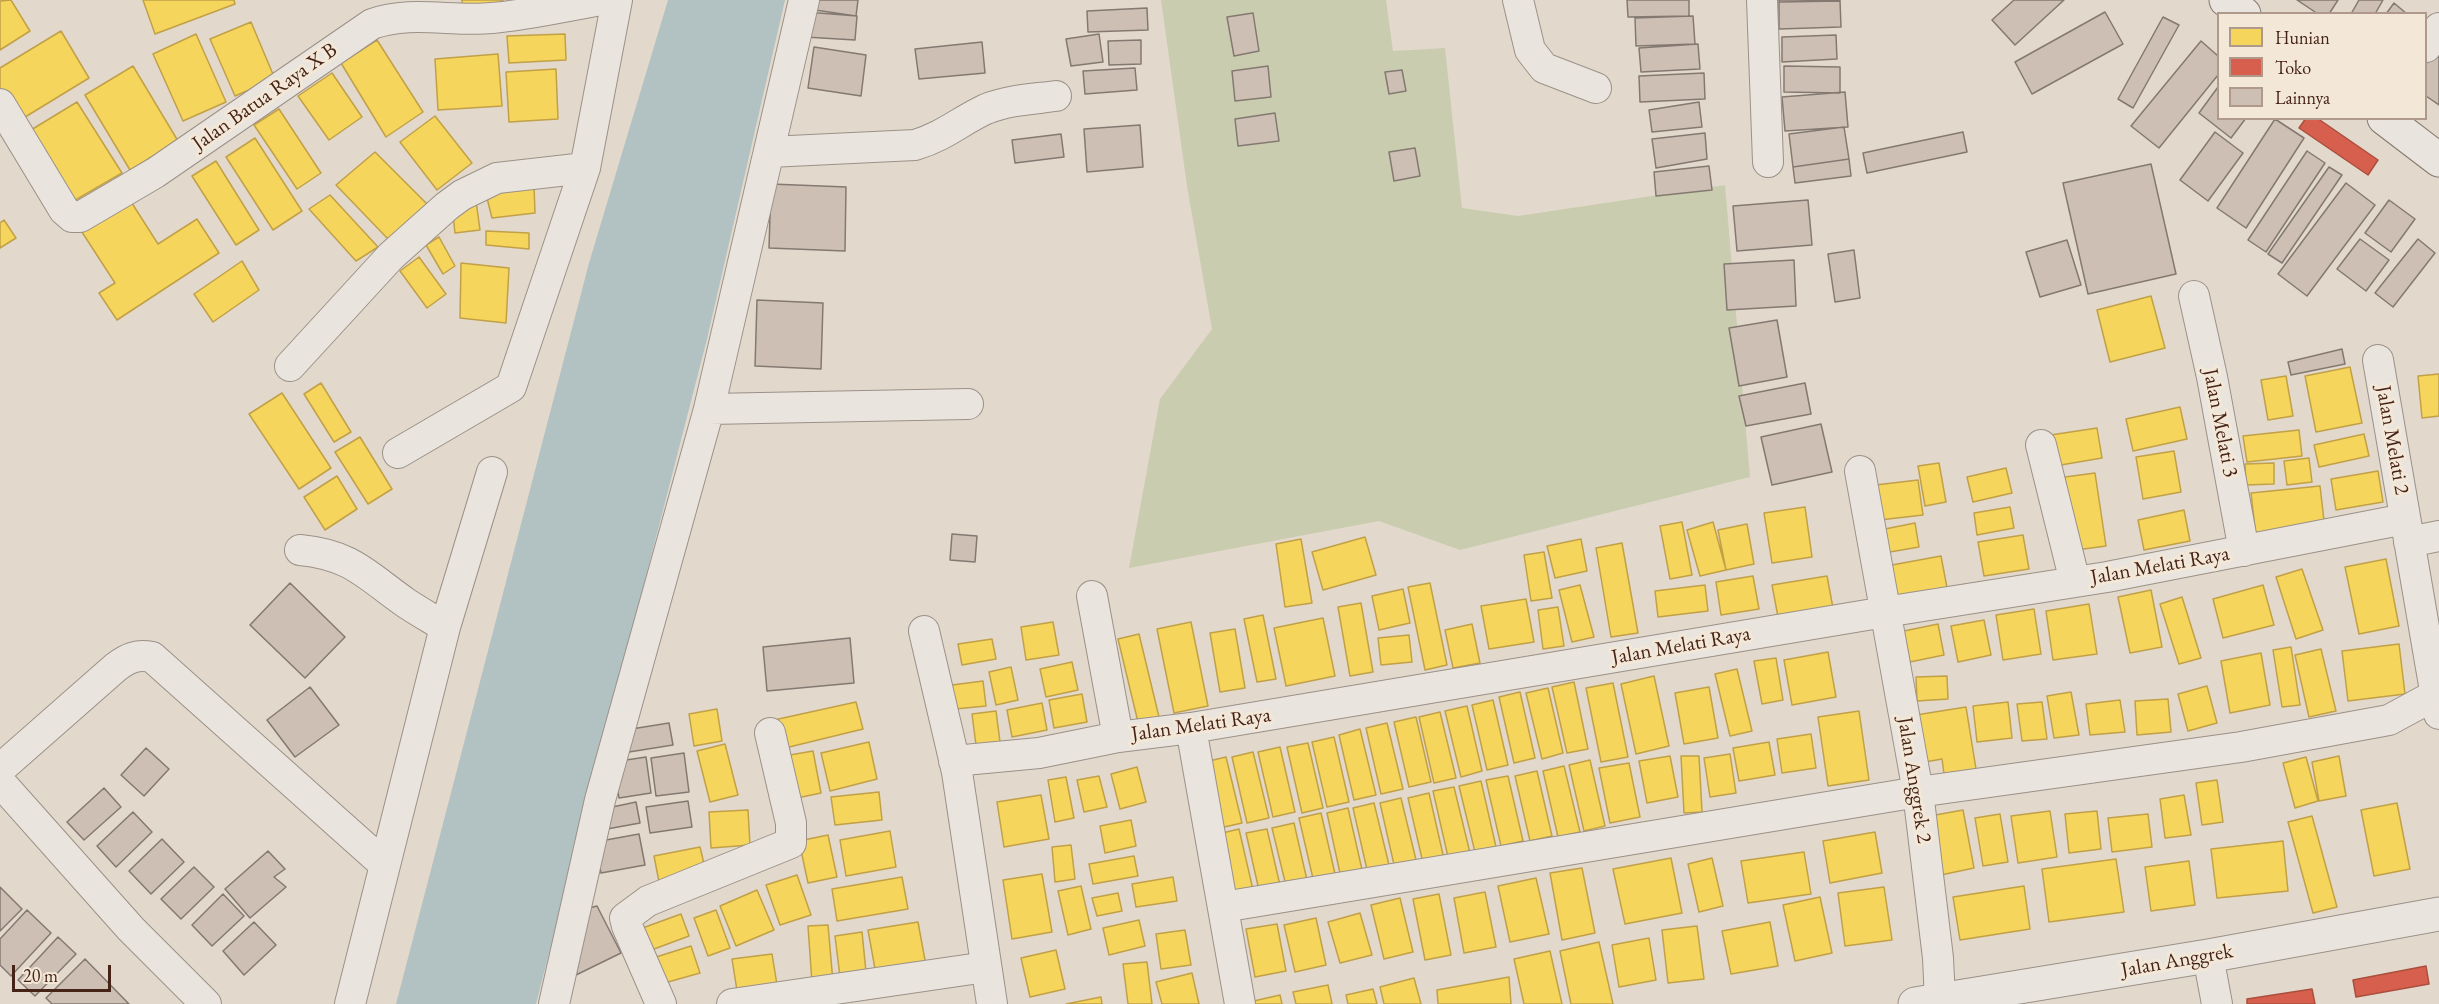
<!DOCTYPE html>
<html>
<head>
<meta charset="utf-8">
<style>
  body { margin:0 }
  #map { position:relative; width:2439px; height:1004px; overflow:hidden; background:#e2d9cc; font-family:"EB Garamond",serif }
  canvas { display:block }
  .legend { position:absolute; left:2217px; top:12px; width:210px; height:108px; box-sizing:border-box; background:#f3e8d7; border:2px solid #ae998a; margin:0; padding:8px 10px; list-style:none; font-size:18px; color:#462317 }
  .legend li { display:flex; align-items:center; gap:12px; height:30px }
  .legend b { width:30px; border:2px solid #ae998a }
  .scale { position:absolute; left:12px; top:965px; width:99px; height:27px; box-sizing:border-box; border:3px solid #462317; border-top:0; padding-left:8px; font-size:18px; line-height:21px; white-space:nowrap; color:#462317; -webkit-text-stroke:4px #f3e8d7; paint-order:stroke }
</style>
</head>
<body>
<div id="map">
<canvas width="2439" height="1004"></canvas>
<ul class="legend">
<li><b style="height:16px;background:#f6d55c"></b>Hunian</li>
<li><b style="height:16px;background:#d6604d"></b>Toko</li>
<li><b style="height:16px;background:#cebfb5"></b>Lainnya</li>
</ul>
<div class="scale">20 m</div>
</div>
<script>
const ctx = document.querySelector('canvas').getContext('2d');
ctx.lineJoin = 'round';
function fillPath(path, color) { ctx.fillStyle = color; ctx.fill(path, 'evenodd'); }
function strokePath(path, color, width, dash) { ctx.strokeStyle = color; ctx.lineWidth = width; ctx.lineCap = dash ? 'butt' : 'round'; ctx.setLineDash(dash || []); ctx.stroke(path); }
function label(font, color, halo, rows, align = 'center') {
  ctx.font = font + ' "EB Garamond",serif'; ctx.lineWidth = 6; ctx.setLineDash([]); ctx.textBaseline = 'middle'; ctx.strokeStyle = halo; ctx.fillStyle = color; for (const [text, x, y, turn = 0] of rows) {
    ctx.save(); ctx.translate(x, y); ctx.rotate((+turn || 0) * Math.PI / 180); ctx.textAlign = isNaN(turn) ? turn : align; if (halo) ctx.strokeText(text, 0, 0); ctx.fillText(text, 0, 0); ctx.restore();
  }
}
const green = new Path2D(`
  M1161,0H1386L1393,51L1445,48L1462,208L1518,216L1725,185L1750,477L1460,550L1379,521L1129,568L1160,399L1212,329L1187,186Z`);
const water = new Path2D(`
  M668,0H785L707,339L536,1004H396L589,263Z`);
const homes = new Path2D(`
  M11,0L30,31L0,50V1Z
  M143,0H234L235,4L155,34Z
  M462,0H503L502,8L462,5Z
  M251,22L275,79L235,96L210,39Z
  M61,31L89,78L17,122L0,95V68Z
  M196,34L226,102L183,121L153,54Z
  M565,34L566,60L509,63L507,36Z
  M377,40L423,112L386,137L341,63Z
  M498,54L502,106L438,110L435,59Z
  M133,66L178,141L130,170L85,95Z
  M556,69L558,119L509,122L506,72Z
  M332,73L362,117L329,140L298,96Z
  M77,102L122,173L72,202L26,133Z
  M279,109L321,173L297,189L254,125Z
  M435,116L472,163L437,190L400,142Z
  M255,138L302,211L273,230L226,157Z
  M375,152L431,208L388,239L336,185Z
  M216,161L259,230L236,245L192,176Z
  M534,186L535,213L492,218L485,190Z
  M330,195L378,247L356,261L309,209Z
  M128,197L158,244L197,219L219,253L117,320L99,293L115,283L80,229Z
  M476,201L480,230L455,233L452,206Z
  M4,220L16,238L0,248V223Z
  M486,231L529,233V249L486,245Z
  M439,237L455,266L443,274L426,245Z
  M419,257L446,294L427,308L400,271Z
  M242,261L259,290L213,322L194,294Z
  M461,263L509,268L506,323L460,318Z
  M2151,296L2165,348L2110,362L2097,310Z
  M2350,367L2362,423L2316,432L2305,376Z
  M2439,374V416L2422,418L2418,376Z
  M2286,376L2293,416L2268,420L2261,380Z
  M321,383L351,432L334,442L304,394Z
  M282,393L331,468L299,489L249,414Z
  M2180,407L2187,439L2133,451L2126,419Z
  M2097,428L2102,458L2049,467L2044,436Z
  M2299,430L2302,456L2247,462L2243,436Z
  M2364,434L2369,456L2319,467L2314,445Z
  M360,437L392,489L368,504L335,452Z
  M2174,451L2181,492L2143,499L2136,457Z
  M2309,458L2312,482L2287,485L2284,461Z
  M1939,463L1946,502L1925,506L1918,466Z
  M2274,463V484L2246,485L2245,464Z
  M2006,468L2012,493L1973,502L1967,477Z
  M2378,471L2383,502L2336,510L2331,479Z
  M2095,473L2106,546L2076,550L2065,477Z
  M337,476L357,509L325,530L304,497Z
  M1918,480L1923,515L1871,521L1867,486Z
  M2320,486L2325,529L2256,537L2251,493Z
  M1805,507L1812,557L1772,563L1764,513Z
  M2010,507L2014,528L1977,535L1974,513Z
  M2184,510L2190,541L2144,550L2138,520Z
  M1682,522L1692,575L1670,579L1660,526Z
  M1713,522L1726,570L1700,576L1687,530Z
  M1915,523L1919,547L1884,553L1880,530Z
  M1747,524L1754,564L1726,570L1718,530Z
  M2023,535L2029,569L1984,576L1978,542Z
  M1365,537L1376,575L1323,590L1312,552Z
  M1301,539L1312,603L1285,607L1276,544Z
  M1581,539L1587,571L1555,578L1547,546Z
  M1622,543L1638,633L1611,637L1596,548Z
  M1544,552L1552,598L1531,601L1524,555Z
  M1941,556L1948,593L1888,604L1881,567Z
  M2386,559L2399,626L2359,634L2345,567Z
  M2302,569L2323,630L2296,639L2276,577Z
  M1753,576L1759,609L1721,615L1716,582Z
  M1827,576L1833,608L1778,617L1772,585Z
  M1430,583L1447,665L1425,670L1408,587Z
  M1580,585L1594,637L1572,642L1559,590Z
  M1705,585L1708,611L1658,617L1655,591Z
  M2263,585L2274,625L2223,638L2213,599Z
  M1403,589L1410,623L1379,630L1372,596Z
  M2151,590L2162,647L2130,653L2118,597Z
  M2182,597L2201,658L2179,664L2160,604Z
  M1526,599L1534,642L1489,649L1481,606Z
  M1361,603L1373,672L1350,676L1338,607Z
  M2089,604L2097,654L2053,660L2046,611Z
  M1558,607L1564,646L1543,649L1538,610Z
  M2034,609L2041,654L2003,660L1996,615Z
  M1263,615L1276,679L1257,682L1244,619Z
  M1323,618L1335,676L1286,686L1274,628Z
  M1984,620L1991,655L1958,662L1951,626Z
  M1053,622L1059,655L1026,660L1021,627Z
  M1191,622L1208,706L1174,713L1157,629Z
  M1472,624L1480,663L1453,668L1445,630Z
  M1938,624L1944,655L1910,662L1904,631Z
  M1235,629L1245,688L1220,692L1210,633Z
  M1139,634L1159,717L1138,722L1118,639Z
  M1409,635L1412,662L1381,665L1378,638Z
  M992,639L996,659L962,665L958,644Z
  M2399,644L2405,694L2348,701L2342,651Z
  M2291,647L2300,705L2282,707L2273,650Z
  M2321,649L2336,711L2309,717L2295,655Z
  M1828,652L1836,697L1792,705L1784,660Z
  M2261,653L2270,705L2230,713L2221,661Z
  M1776,658L1783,700L1762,704L1754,661Z
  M1072,662L1078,690L1046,697L1040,669Z
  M1011,667L1018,700L996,705L989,672Z
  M1737,669L1752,731L1730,736L1715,674Z
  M1654,676L1669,746L1636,754L1621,684Z
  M1947,676L1948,699L1917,701L1916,677Z
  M983,681L986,706L955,709L952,685Z
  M1574,682L1588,749L1567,753L1552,687Z
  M1613,683L1628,757L1601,762L1586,688Z
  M2207,686L2217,723L2188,731L2178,694Z
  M1709,687L1718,738L1684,744L1675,693Z
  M1548,688L1563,753L1542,759L1526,693Z
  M1520,692L1535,758L1514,763L1499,697Z
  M2071,692L2079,735L2054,738L2047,696Z
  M1082,694L1087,722L1054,728L1049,700Z
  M2168,699L2171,732L2137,735L2135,701Z
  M1493,700L1508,765L1487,770L1472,705Z
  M2120,700L2125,732L2090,735L2086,704Z
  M856,702L863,729L781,749L774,720Z
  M2008,702L2012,738L1977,742L1973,706Z
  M2042,702L2047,739L2022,741L2017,704Z
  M1042,703L1047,730L1012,737L1007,710Z
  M1467,706L1482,771L1461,777L1445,711Z
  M1966,707L1976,769L1944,774L1942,759L1925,762L1916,715Z
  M717,709L722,741L694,746L689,714Z
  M996,711L1000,742L976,745L972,714Z
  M1859,711L1869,780L1828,786L1818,717Z
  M1440,712L1456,778L1434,783L1419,717Z
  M1416,717L1431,782L1409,787L1394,722Z
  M1387,723L1403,789L1381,794L1366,728Z
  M1360,729L1376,795L1354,800L1339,735Z
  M1811,734L1816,768L1782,773L1777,739Z
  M1334,737L1349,802L1327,807L1312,742Z
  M869,742L877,779L830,791L821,753Z
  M1769,742L1775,775L1739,781L1733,748Z
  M1308,743L1323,808L1302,813L1287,747Z
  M725,744L738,795L710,802L697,751Z
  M1280,747L1295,812L1273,817L1258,752Z
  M813,751L821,793L792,799L784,756Z
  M1253,752L1269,818L1247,823L1232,757Z
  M1730,754L1736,793L1710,797L1704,758Z
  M1670,756L1678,797L1647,803L1639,761Z
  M1681,756H1699L1702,812L1684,813Z
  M2339,756L2346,796L2319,801L2312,762Z
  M1226,757L1242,823L1220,828L1205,762Z
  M2306,757L2318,801L2295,808L2283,763Z
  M1590,760L1605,826L1584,831L1569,765Z
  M1629,763L1640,817L1610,823L1599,768Z
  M1564,766L1580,832L1558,837L1543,771Z
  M1137,767L1146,802L1120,809L1111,774Z
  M1537,771L1552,836L1530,841L1515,776Z
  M1099,776L1107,807L1084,812L1077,780Z
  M1508,776L1523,841L1501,846L1486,780Z
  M1066,777L1074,818L1055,822L1048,780Z
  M2217,780L2223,822L2202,825L2196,783Z
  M1481,781L1496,847L1475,852L1459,786Z
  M1454,787L1470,853L1448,857L1433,791Z
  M879,792L882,820L835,825L831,797Z
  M1429,793L1444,859L1423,863L1408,798Z
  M1041,795L1049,839L1004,847L997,802Z
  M2184,795L2191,835L2165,838L2160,799Z
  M1401,798L1417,864L1395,869L1380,803Z
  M1374,803L1390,869L1368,874L1353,808Z
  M2397,803L2410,869L2374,876L2361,810Z
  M1348,808L1363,874L1341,878L1327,813Z
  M748,810L750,845L711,848L709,812Z
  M1963,810L1974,868L1941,875L1930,816Z
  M2050,811L2057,857L2018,863L2011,816Z
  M2097,811L2101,849L2069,853L2065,814Z
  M1321,813L1336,878L1314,883L1299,818Z
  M2000,814L2008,862L1983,866L1975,818Z
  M2148,814L2152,847L2112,852L2108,818Z
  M2312,816L2337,907L2313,913L2288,822Z
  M1131,820L1136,846L1105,853L1100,826Z
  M1294,823L1309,889L1288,894L1272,828Z
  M1239,829L1254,894L1233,900L1218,834Z
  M1267,829L1282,894L1261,899L1246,833Z
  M890,831L896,867L846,876L840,840Z
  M1875,832L1882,873L1830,883L1823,841Z
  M828,835L837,877L808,883L799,841Z
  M2283,841L2288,891L2217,898L2211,849Z
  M1071,845L1075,879L1055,882L1052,847Z
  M700,847L706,872L659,882L654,856Z
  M1804,852L1811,894L1748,903L1741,861Z
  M1134,856L1138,876L1093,884L1089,864Z
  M1671,858L1682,913L1625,924L1613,869Z
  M1712,858L1723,906L1699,912L1688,864Z
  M2116,859L2124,912L2049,922L2042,869Z
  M2189,861L2195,905L2151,911L2145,867Z
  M1582,868L1595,933L1562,940L1550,873Z
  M1042,874L1052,932L1012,939L1003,880Z
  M797,875L811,915L780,925L766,885Z
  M902,877L908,909L837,921L832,889Z
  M1173,877L1177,901L1136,907L1132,884Z
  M1536,878L1549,934L1510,942L1498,886Z
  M1081,886L1091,929L1068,935L1058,891Z
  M2024,886L2030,929L1960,940L1953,897Z
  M1884,887L1892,940L1845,946L1838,893Z
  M757,890L774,930L736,946L720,906Z
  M1485,892L1496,947L1464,953L1454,898Z
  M1118,893L1122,911L1097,916L1092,898Z
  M1439,894L1451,955L1425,960L1413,899Z
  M1820,897L1832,953L1795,961L1783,905Z
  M1400,898L1413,952L1384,959L1371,905Z
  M716,910L730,948L708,956L694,918Z
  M1360,913L1372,955L1340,963L1328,922Z
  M681,914L689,936L646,952L637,930Z
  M1316,918L1326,965L1295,972L1284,925Z
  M1139,920L1145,946L1109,955L1103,928Z
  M918,922L927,971L877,980L868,930Z
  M1770,922L1778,966L1731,974L1722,931Z
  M1277,924L1286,971L1255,977L1246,929Z
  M828,925L833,982L812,983L808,926Z
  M1697,926L1704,979L1668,983L1662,930Z
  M1185,930L1191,965L1161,969L1156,934Z
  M862,932L867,982L841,985L835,936Z
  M1649,938L1656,980L1619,987L1612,945Z
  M1599,942L1613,1004H1571L1560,951Z
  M691,946L700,973L661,984L653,958Z
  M1056,950L1065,989L1030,997L1021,958Z
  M1550,951L1562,1004H1524L1514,959Z
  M772,954L778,991L738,997L732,959Z
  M1147,962L1152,1004H1128L1123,964Z
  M1192,973L1199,1004H1162L1156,982Z
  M1509,977L1511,1004H1438L1437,990Z
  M1414,978L1421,1004H1384L1380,987Z
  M1328,985L1332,1004H1296L1293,992Z
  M1373,989L1377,1004H1348L1346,995Z
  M1280,995L1282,1004H1245V1003Z
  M1101,997L1102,1004H1066Z`);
const shops = new Path2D(`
  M2306,118H2317L2378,160L2368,175L2299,128Z
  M2426,966L2429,984L2356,997L2353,980Z
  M2312,989L2315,1004H2247V999Z`);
const building = new Path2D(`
  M816,0H858L856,16L815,10Z
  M1627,0H1689V16L1628,17Z
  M1779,0H1840V1L1779,2Z
  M2014,0H2064L2015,45L1992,20Z
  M2297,0H2338L2329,14H2318Z
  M2359,0H2383L2375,14H2351Z
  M1840,1L1841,27L1779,29V2Z
  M2394,3L2407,14H2386Z
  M1147,8L1148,30L1088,32L1087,11Z
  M806,12L857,16L855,40L805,37Z
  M2105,12L2123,44L2032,94L2015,62Z
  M1253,13L1259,51L1234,56L1227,17Z
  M1693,16L1695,44L1636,46L1635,18Z
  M2163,17L2179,25L2133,108L2118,99Z
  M1099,34L1103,62L1071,66L1066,39Z
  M1836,35L1837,59L1782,62V37Z
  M1141,40V64L1109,65L1108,41Z
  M2201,41L2218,56V75L2159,148L2131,126Z
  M982,42L985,73L919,79L915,49Z
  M1698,44L1700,69L1641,72L1639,48Z
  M2439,45V105L2426,96V64Z
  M814,47L866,55L861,96L808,88Z
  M1268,66L1271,97L1235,101L1232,71Z
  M1784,66L1840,67V93L1784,92Z
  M1135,68L1137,90L1085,94L1083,71Z
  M1402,70L1406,91L1389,94L1385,72Z
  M1704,73L1705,99L1640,102L1639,76Z
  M2218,87V118H2246L2231,138L2199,113Z
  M1845,92L1848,127L1785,131L1782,97Z
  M1699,102L1702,127L1652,132L1649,110Z
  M1275,113L1279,141L1238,146L1235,119Z
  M2275,119L2304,138L2246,228L2217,208Z
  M1140,125L1143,167L1087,172L1084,129Z
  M1844,127L1849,159L1793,167L1789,134Z
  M1963,132L1967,152L1867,173L1863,153Z
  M2215,132L2243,153L2208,201L2180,180Z
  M1705,133L1707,159L1656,168L1652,139Z
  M1061,134L1064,157L1015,163L1012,140Z
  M1415,148L1420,176L1394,181L1389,152Z
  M2307,151L2325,163L2266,252L2248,240Z
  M1849,159L1851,176L1795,183L1793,167Z
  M2151,164L2176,274L2088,294L2063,183Z
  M1709,166L1712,190L1656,196L1654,172Z
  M2329,167L2342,175L2282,263L2268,254Z
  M2346,183L2375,205L2307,296L2278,274Z
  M771,184L846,187L845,251L769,248Z
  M1808,200L1812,245L1737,251L1733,206Z
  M2389,200L2415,219L2391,252L2365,233Z
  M2360,239L2389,260L2366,291L2337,269Z
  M2418,239L2435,253L2393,307L2375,293Z
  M2067,240L2081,285L2040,297L2026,252Z
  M1854,250L1860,298L1835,302L1828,254Z
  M1794,260L1796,306L1727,310L1724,264Z
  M757,300L823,303L821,369L755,366Z
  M1777,320L1787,377L1739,386L1729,328Z
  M2342,349L2345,364L2291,375L2288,362Z
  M1805,383L1811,414L1746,426L1739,396Z
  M1821,424L1832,472L1772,485L1761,437Z
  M952,534L977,536L975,562L950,560Z
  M290,583L345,637L305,678L250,625Z
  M850,638L854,683L767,691L763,647Z
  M310,687L339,725L295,757L267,720Z
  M669,723L673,745L629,752L625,730Z
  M146,748L169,769L144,796L121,775Z
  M684,753L689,792L656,796L651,758Z
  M646,757L651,793L619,798L613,762Z
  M104,788L121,807L84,840L67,822Z
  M688,801L692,827L650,833L646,807Z
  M636,802L640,823L607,829L603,809Z
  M133,812L152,832L116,867L97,846Z
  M639,834L645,865L601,873L595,842Z
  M162,839L184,862L151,894L129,871Z
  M268,851L285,869L274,877L286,887L250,918L225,889Z
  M194,867L214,887L181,919L161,899Z
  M0,887L22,909L0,931Z
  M223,894L244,916L212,946L192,925Z
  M597,906L621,953L576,975L589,908Z
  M27,910L51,933L11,976L0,965V939Z
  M254,922L276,945L244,975L223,951Z
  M58,937L76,954L35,996L18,980Z
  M85,959L129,1004H52L46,998Z`);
const minor = new Path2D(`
  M1518,0L1530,50L1544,68L1596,88
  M1762,0L1768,162
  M2426,47L2439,28
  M0,104L64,210L72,217H80L155,173L372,24C411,10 451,22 492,18C529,15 566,6 602,0
  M769,152L915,145C945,136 960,121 986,109C1008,100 1033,99 1056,96
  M2194,296L2212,377L2244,551
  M2378,360L2439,714
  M290,366L391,256L447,206L462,195L497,178L585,168
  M709,409L968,404
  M2041,445L2075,582
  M398,453L511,387L585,168L617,0
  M1860,471L1918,792L1938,958L1940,1000
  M2409,542L2439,536
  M300,550C352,555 366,575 406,603C418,611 432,619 445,627
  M1092,596L1118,737
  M924,631L957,772L992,1004
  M1191,728L1240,1004
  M954,761L1039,753L1118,737L1191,728L1885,612L2107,577L2405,519
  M0,769L116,667C128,658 137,654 152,657L385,865
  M0,782L131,929L206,1004
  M1223,907L1918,792L2241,747L2389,720L2435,695
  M2208,956L2217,1004
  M350,1004L445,627L492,472
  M554,1004L600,800L709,409L804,0
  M661,1004L627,926L625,918L648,901L791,843V823L770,733
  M732,1004L986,967`);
const tertiary = new Path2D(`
  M1915,1004L2208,956L2439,914`);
const secondary = new Path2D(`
  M2226,0L2244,14
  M2384,118L2439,160`);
const streetNames = [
  ["Jalan Batua Raya X B",265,97,-35],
  ["Jalan Melati 3",2220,423,79],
  ["Jalan Melati 2",2392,440,80],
  ["Jalan Melati Raya",2160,566,-10],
  ["Jalan Melati Raya",1681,646,-10],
  ["Jalan Melati Raya",1201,725,-8],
  ["Jalan Anggrek 2",1914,780,81],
  ["Jalan Anggrek",2177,961,-10]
];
fillPath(green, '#c9ccae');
fillPath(water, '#b2c2c2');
fillPath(homes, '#f6d55c');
strokePath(homes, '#c1a047', 1.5);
fillPath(shops, '#d6604d');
strokePath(shops, '#ab4e3d', 1.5);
fillPath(building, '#cebfb5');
strokePath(building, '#847971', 1.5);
strokePath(minor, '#9b9188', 32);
strokePath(tertiary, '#9b9188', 35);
strokePath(secondary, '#847971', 35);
strokePath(minor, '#e9e4dd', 30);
strokePath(tertiary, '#e9e4dd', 33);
strokePath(secondary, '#e9e4dd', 33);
label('21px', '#462317', '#f3e8d7', streetNames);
</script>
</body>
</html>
